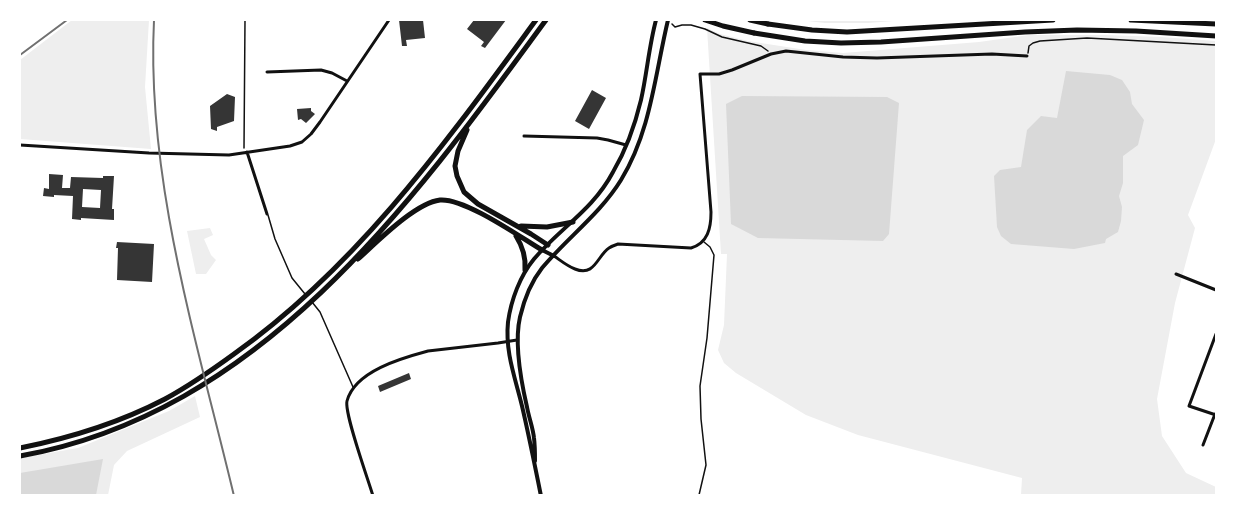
<!DOCTYPE html>
<html>
<head>
<meta charset="utf-8">
<style>
  body { margin:0 }
  #map { position:relative; width:1236px; height:515px; overflow:hidden; background:#fff; font-family:"Work Sans",sans-serif }
  canvas { display:block }
  .frame { position:absolute; inset:0; border:21px solid #fff; pointer-events:none }
</style>
</head>
<body>
<div id="map">
<canvas width="1236" height="515"></canvas>
<div class="frame"></div>
</div>
<script>
const ctx = document.querySelector('canvas').getContext('2d');
ctx.lineJoin = 'round';
function fillPath(path, color) { ctx.fillStyle = color; ctx.fill(path, 'evenodd'); }
function strokePath(path, color, width, dash) { ctx.strokeStyle = color; ctx.lineWidth = width; ctx.lineCap = dash ? 'butt' : 'round'; ctx.setLineDash(dash || []); ctx.stroke(path); }
const green = new Path2D(`
  M72,20H149L145,87L151,149L20,139V60Z
  M799,20H906L868,23H825Z
  M707,28L720,34L748,41L806,50L843,53L979,42L1029,35H1105L1161,37L1216,41V139L1188,215L1195,228L1175,303L1157,399L1162,436L1186,473L1216,487V495H1021L1022,478L858,435L806,415L736,373L724,363L718,350L724,325L727,254H721Z
  M210,228L213,235L204,239L211,255L216,260L206,274H196L187,231Z
  M195,396L200,417L127,451L114,465L108,495L20,496V458L78,448L169,411Z`);
const water = new Path2D(`
  M1066,71L1110,75L1122,80L1130,92L1132,104L1144,120L1138,145L1123,156V183L1119,196L1122,207L1121,221L1118,232L1106,239L1105,243L1074,249L1011,244L1001,236L997,227L994,176L1000,170L1021,167L1027,130L1041,116L1057,118Z
  M742,96L887,97L899,103L889,234L883,241L758,238L731,224L726,104Z
  M103,459L96,495H20V473Z`);
const building = new Path2D(`
  M399,20H423L425,38L406,40L407,46H402Z
  M474,20H506L485,48L481,46L484,42L467,29Z
  M592,90L606,98L589,129L575,121Z
  M227,94L235,97L234,121L217,127V131L211,129L210,106Z
  M311,108V111L315,114L306,123L301,119L298,120L297,109Z
  M49,174L63,175L62,188H70L71,177L103,178V176H114L112,209H114V220L81,218V220L72,219L73,196L54,195V197L43,196L44,188L49,189ZM83,189L101,190L100,208L82,207Z
  M117,242L154,244L152,282L117,280L118,248H116Z
  M409,373L411,379L380,392L378,386Z`);
const path = new Path2D(`
  M672,24L675,27L682,25H691L705,29L722,37L761,46L768,51
  M1028,53L1029,46L1033,43L1040,41L1087,38L1216,45
  M244,148L245,20`);
const service = new Path2D(`
  M268,215L275,239L292,278L305,294
  M312,302L320,312L353,387
  M699,495L706,465L701,419L700,386L707,338L714,255L710,247L704,242`);
const minor = new Path2D(`
  M267,72L321,70L332,73L347,81
  M524,136L597,138L608,140L626,145
  M20,145L149,153L229,155L290,146L302,142L311,134L320,122L389,20
  M247,152L267,214
  M554,256C560,260 567,266 575,269C595,277 597,256 609,248C612,246 615,245 618,244L691,248C708,243 711,228 711,212L700,74H719L732,70L771,54L786,51L843,57L877,58L992,54L1027,56
  M1176,274L1216,290
  M1216,334L1189,406L1216,415
  M1203,445L1215,414
  M373,496C368,479 344,413 347,401C355,371 402,358 428,351L498,343L517,340`);
const tertiary = new Path2D(`
  M542,250L554,256
  M535,461C535,453 535,446 534,438C533,428 529,418 527,407C521,381 514,343 520,317C524,300 531,282 542,268C568,237 600,214 621,180C651,131 655,74 668,20
  M541,496C535,466 529,436 522,406C515,377 505,352 508,322C511,300 520,276 534,259C560,228 593,210 613,172C626,150 635,125 641,100C647,73 649,46 656,20`);
const primary = new Path2D(`
  M705,20L723,26L754,33
  M750,20L768,24`);
const trunk = new Path2D(`
  M1131,20L1216,24
  M768,24L812,30L847,32L1053,20
  M754,33L805,41L841,43L881,42L1025,32L1077,30L1136,31L1216,36
  M467,130L458,151L455,166L457,176L464,192L478,204L531,234L548,245
  M521,226L547,227L573,222
  M516,236C523,247 526,258 525,270
  M358,259C377,242 415,203 440,200C465,198 520,237 542,250
  M20,448C70,438 119,423 165,399C189,386 212,370 234,354C358,266 447,141 536,20
  M20,456C260,413 411,205 546,20`);
const rail = new Path2D(`
  M154,20C146,180 197,341 234,496
  M20,55L67,20`);
fillPath(green, '#eee');
fillPath(water, '#d9d9d9');
fillPath(building, '#353535');
strokePath(path, '#111', 1.5);
strokePath(service, '#111', 1.5);
strokePath(minor, '#111', 3);
strokePath(tertiary, '#111', 4);
strokePath(primary, '#111', 5);
strokePath(trunk, '#111', 5);
strokePath(rail, '#707070', 2);
</script>
</body>
</html>
